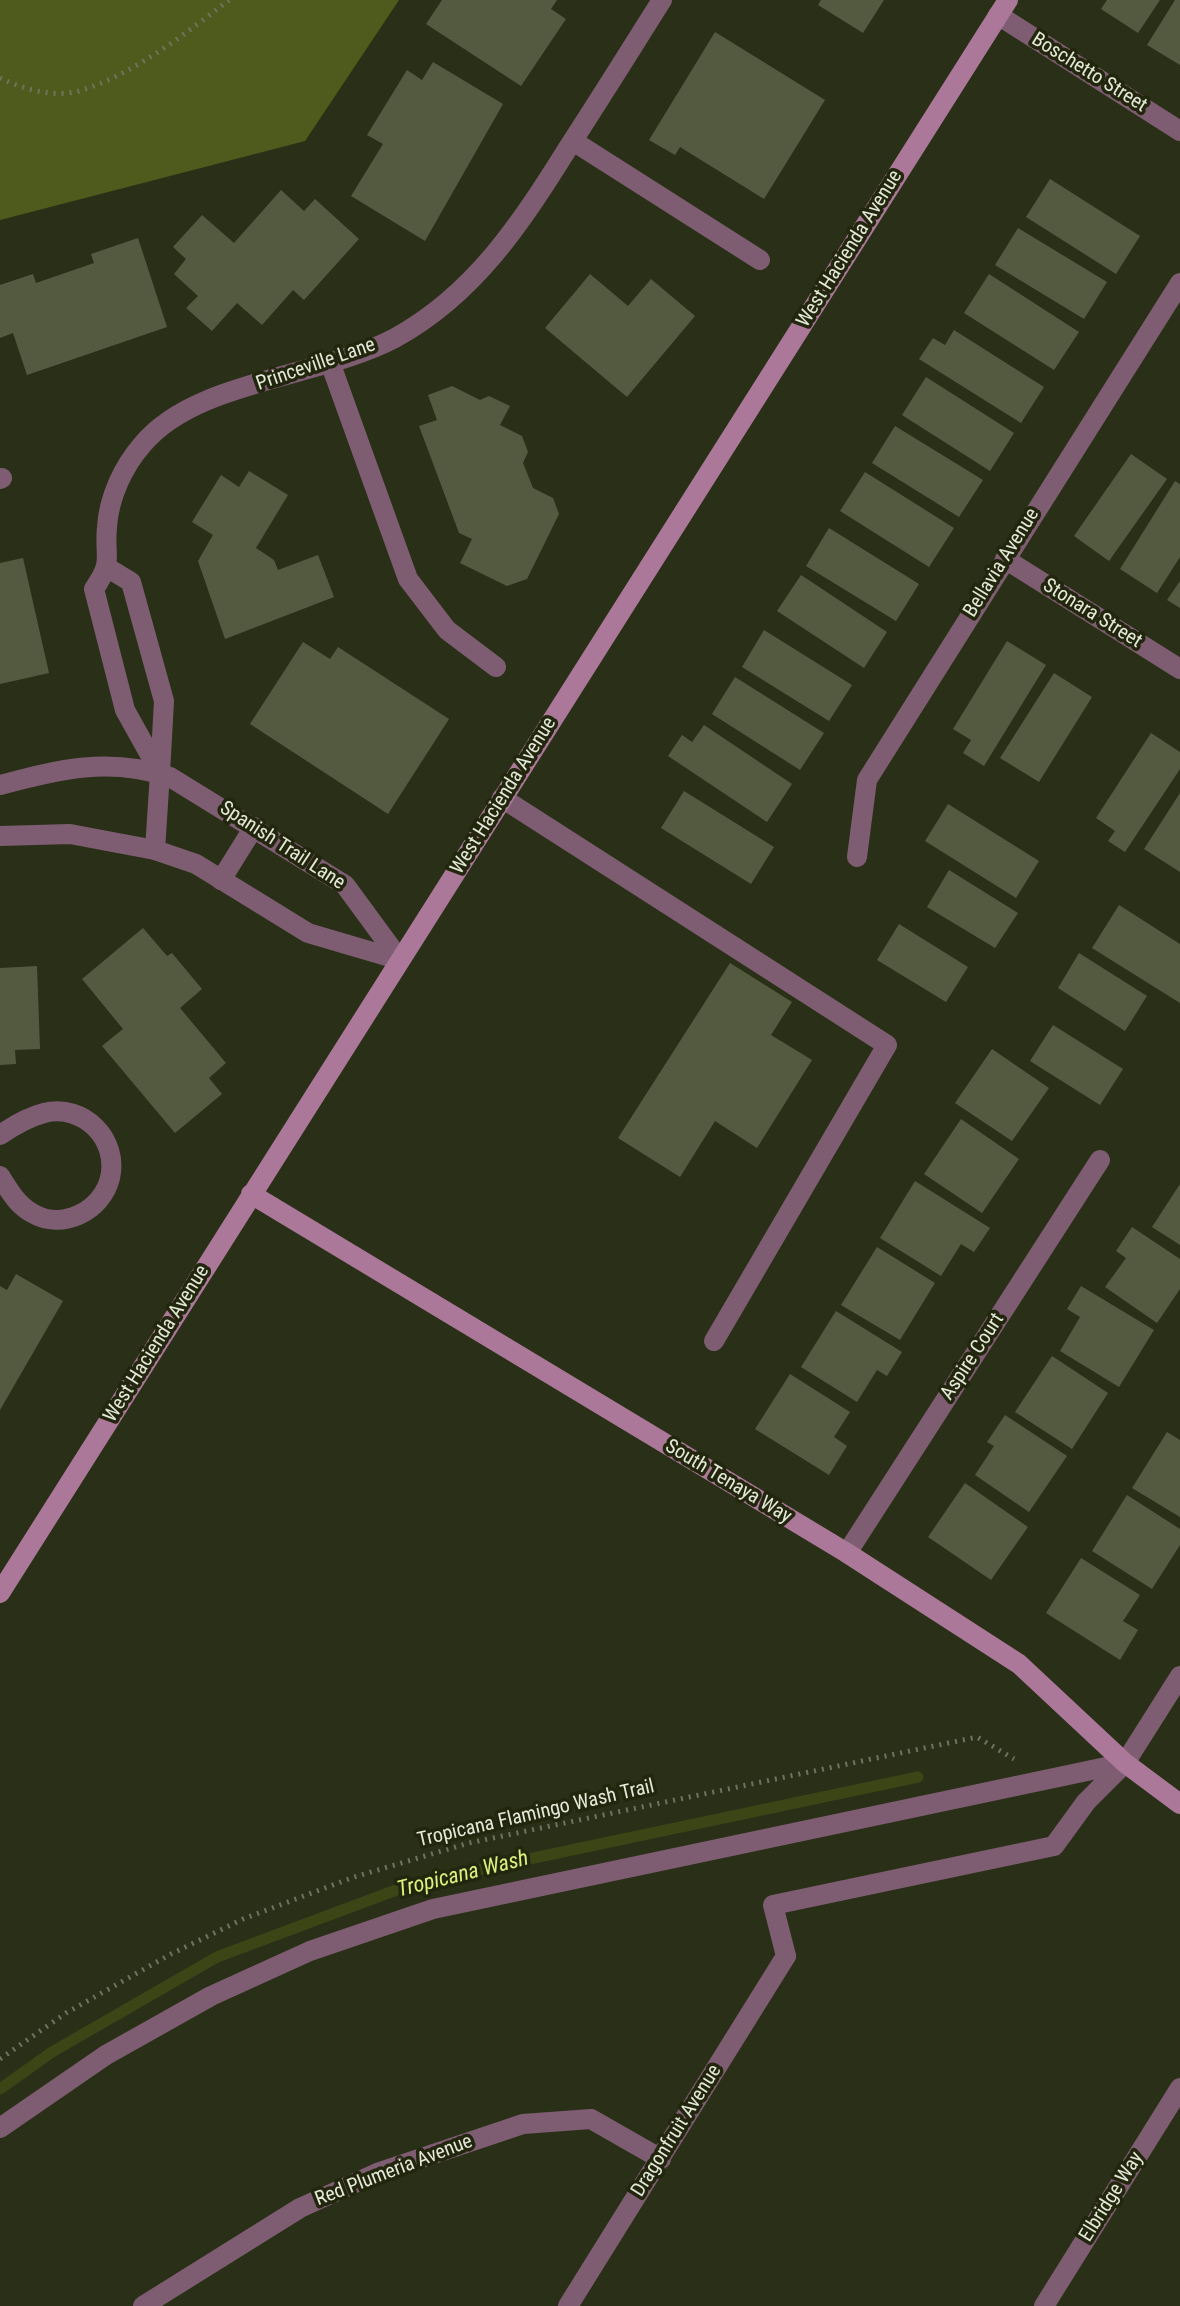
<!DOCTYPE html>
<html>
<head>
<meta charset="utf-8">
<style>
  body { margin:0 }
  canvas { display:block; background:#2a3017 }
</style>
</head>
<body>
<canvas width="1180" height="2306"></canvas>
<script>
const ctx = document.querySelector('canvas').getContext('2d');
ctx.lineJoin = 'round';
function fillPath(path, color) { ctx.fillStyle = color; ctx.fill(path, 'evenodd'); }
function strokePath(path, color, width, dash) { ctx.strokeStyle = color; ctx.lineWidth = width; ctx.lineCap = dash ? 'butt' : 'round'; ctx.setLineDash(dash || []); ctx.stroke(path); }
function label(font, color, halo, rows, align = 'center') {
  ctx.font = font + ' "Roboto Condensed",sans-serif'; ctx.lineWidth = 7; ctx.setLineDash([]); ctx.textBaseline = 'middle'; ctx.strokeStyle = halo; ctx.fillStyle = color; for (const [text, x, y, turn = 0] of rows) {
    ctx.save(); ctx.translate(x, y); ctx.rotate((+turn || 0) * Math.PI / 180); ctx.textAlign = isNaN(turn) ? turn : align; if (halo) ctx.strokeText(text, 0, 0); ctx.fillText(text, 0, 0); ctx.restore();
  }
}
const green = new Path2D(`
  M0,0H399L305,141L0,220Z`);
const stream = new Path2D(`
  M0,2089L52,2052L217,1957L415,1883L918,1777`);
const building = new Path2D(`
  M442,0H557L551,9L566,19L521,86L426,24Z
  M821,0H884L863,33L818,5Z
  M1107,0H1160L1138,33L1101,9Z
  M1175,0H1180V65L1147,45Z
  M715,32L825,100L764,199L680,147L675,155L649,140Z
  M433,62L503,104L425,241L351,196L383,144L367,135L407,70L422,80Z
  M1050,179L1140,236L1116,274L1026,217Z
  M281,190L304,211L315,199L359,239L304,300L293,290L262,325L237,303L212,331L186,308L198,296L174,274L186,259L173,247L202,215L234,243Z
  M1018,228L1107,282L1084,319L995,265Z
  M138,238L167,327L27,375L13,333L0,338V285L33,274L36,283L94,263L91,254Z
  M590,274L628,306L651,279L695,316L627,397L545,328Z
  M989,274L1079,332L1054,370L964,313Z
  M954,330L1044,387L1021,423L919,359L933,338L945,345Z
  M926,377L1014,433L990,471L902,415Z
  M452,386L480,400L489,396L510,406L500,425L522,436L528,452L523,463L533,488L553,498L559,514L527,579L507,586L460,563L472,539L459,533L419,426L437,420L428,395Z
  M895,426L983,480L959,517L872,463Z
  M1131,454L1167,479L1109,561L1074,536Z
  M249,471L288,495L256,548L274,560L278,570L318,555L334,597L225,639L198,561L213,535L192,522L221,475L239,487Z
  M865,472L954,528L929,567L840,511Z
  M1175,481L1180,484V557L1157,593L1120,569Z
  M829,528L919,584L896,621L806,566Z
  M23,558L49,673L0,684V563Z
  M801,575L887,632L864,668L777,611Z
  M1180,581V608L1167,600Z
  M764,630L852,685L829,721L742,667Z
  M1007,641L1046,665L984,766L963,753L971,740L953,729Z
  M303,642L330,659L338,647L449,719L388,814L250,724Z
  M1054,673L1092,697L1039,782L1000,758Z
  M735,677L824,733L800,770L712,714Z
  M704,725L792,784L767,822L668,756L682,735L692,742Z
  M1151,733L1180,752V769L1125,852L1108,841L1115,831L1096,818Z
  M684,791L774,847L751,884L661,828Z
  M1180,793V872L1144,849Z
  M948,804L1039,861L1016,898L925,841Z
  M949,870L1018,913L995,948L927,907Z
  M1119,905L1180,944V1003L1092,948Z
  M899,924L968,967L946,1002L877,960Z
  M143,928L167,956L172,953L202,989L180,1008L226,1063L209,1078L222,1094L175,1133L102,1046L123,1029L82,979Z
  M1079,953L1147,996L1125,1031L1058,988Z
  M730,963L792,1002L771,1035L812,1060L757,1148L715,1121L680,1177L618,1138Z
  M37,966L40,1049L15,1050L16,1064L0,1065V968Z
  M1053,1025L1123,1069L1100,1105L1030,1061Z
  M992,1049L1049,1088L1012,1141L955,1103Z
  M961,1119L1019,1159L982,1213L924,1174Z
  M915,1181L990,1228L974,1252L961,1244L941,1276L880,1238Z
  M1180,1184V1245L1152,1227Z
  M1132,1227L1180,1259V1289L1157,1323L1105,1287L1126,1258L1116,1251Z
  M877,1247L935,1283L900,1340L841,1305Z
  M16,1274L63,1301L0,1410V1286L7,1290Z
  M1081,1286L1154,1330L1119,1387L1060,1351L1080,1317L1067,1309Z
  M836,1311L902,1352L887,1376L877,1370L857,1402L801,1367Z
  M1052,1356L1108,1393L1072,1449L1015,1412Z
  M790,1374L850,1412L834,1437L847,1446L829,1475L755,1429Z
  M1005,1415L1067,1456L1029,1512L975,1475L994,1446L987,1442Z
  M1167,1432L1180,1440V1517L1132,1488Z
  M965,1483L1028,1527L991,1580L928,1537Z
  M1127,1495L1180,1529V1545L1152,1589L1092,1551Z
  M1081,1558L1140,1595L1123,1621L1138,1630L1120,1660L1046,1613Z`);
const path = new Path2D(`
  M0,78C23,89 53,98 79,91C133,75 185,34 229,0
  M0,2059L66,2013L171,1954L243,1919L354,1877L469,1843L977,1737L1014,1759`);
const lane = new Path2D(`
  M573,141L760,260
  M331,365L408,579L447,630L496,667
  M502,798L887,1045L714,1341
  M155,850L160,773
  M221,880L254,827
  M786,1956L773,1905L1054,1846L1086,1802L1125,1763
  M0,2128L106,2055L211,1996L310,1951L433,1909L1125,1763`);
const street = new Path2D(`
  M998,15L1180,131
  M0,479L2,478
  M1005,559L1180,669
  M108,568L131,582L164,701L160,773
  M160,773L125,710L94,589C114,560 104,560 107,527C109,497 123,467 142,445C195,380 320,378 395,338C475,294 521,223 568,148C600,99 631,49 662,0
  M0,785C60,769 109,757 170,777L345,885L400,960
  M0,836L70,834L155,850L196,864L308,933L400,960
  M857,857L867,780L1180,283
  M0,1135C13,1126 29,1117 44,1113C84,1103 119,1140 110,1178C102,1211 62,1231 32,1213C17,1205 9,1190 0,1176
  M847,1553L1100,1160
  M1125,1763L1180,1676
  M143,2306L300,2208L377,2173L523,2124L591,2119L661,2159
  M568,2306L786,1956
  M1044,2306L1180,2088`);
const secondary = new Path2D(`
  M251,1194L847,1553L1019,1664L1125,1763L1180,1804
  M0,1593L1008,0`);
const streetNames = [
  ["Boschetto Street",1089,73,32],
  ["West Hacienda Avenue",850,249,-58],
  ["Princeville Lane",316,365,-19],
  ["Bellavia Avenue",1002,563,-58],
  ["Stonara Street",1092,614,32],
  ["West Hacienda Avenue",504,796,-58],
  ["Spanish Trail Lane",282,846,33],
  ["West Hacienda Avenue",157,1344,-58],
  ["Aspire Court",973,1357,-57],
  ["South Tenaya Way",728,1482,31],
  ["Tropicana Flamingo Wash Trail",536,1814,-13],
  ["Dragonfruit Avenue",677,2131,-58],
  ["Red Plumeria Avenue",394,2171,-21],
  ["Elbridge Way",1112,2197,-58]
];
const waterNames = [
  ["Tropicana Wash",463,1875,-14]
];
fillPath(green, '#4f5b1c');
strokePath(stream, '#3c4516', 11);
fillPath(building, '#535a40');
strokePath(path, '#6e735e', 5, [2, 6]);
strokePath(lane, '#7e5d72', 20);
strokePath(street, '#7e5d72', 20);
strokePath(secondary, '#ac789a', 20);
label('20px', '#e4e8d9', '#21260d', streetNames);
label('italic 22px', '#daf27d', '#21260d', waterNames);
</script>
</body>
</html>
